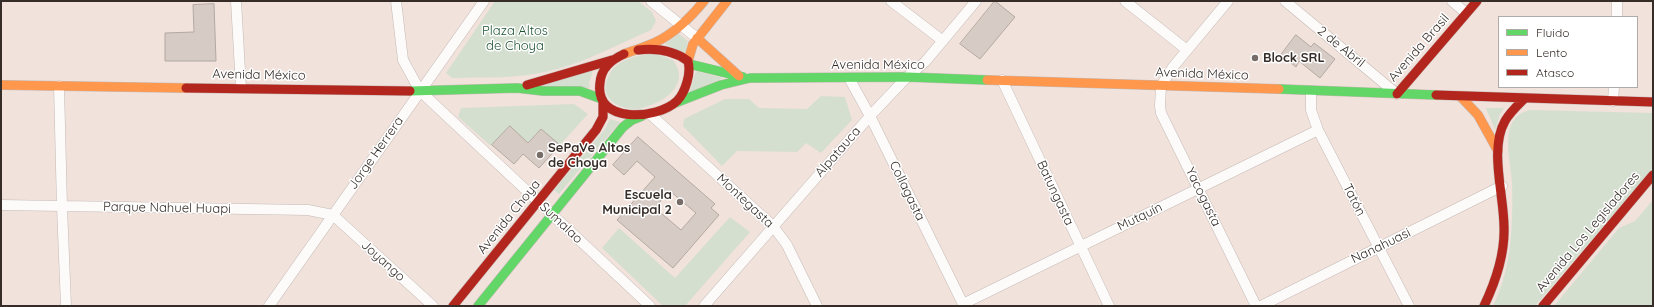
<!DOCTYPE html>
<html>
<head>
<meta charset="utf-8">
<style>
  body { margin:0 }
  #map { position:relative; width:1654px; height:307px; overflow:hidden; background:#f1e2dc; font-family:Quicksand,sans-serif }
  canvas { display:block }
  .frame { position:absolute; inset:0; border:2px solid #362d28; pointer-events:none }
  .legend { position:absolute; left:1498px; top:16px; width:140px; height:72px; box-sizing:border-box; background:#fff; border:1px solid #afaba9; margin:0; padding:5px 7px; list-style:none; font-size:12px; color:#362d28 }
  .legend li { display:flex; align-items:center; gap:8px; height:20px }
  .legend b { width:20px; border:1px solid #afaba9 }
</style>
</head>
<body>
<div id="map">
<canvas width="1654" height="307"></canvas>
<div class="frame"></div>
<ul class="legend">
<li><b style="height:5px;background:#63d668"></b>Fluido</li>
<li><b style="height:5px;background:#ff974d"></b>Lento</li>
<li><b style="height:5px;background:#b3261e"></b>Atasco</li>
</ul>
</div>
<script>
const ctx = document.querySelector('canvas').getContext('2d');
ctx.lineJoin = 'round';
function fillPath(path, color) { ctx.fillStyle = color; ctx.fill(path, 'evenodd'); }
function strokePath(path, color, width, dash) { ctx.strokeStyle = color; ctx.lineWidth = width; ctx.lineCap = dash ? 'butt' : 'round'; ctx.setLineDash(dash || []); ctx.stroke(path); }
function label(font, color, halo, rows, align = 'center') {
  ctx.font = font + ' Quicksand,sans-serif'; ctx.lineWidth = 3; ctx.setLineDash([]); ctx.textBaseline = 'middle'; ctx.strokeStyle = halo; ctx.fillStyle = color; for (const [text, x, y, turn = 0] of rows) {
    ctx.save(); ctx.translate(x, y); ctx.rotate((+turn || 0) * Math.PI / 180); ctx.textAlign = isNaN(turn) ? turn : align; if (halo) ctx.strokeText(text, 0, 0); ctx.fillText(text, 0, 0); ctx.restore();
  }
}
const green = new Path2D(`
  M495,1H638L652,12L656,21L651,30C618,44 585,63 549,71C518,79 484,77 452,78L446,73Z
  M679,34L688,41L685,53L665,44Z
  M653,53L673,60C690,82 668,100 648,106C644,107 640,109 636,109C616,109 598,97 609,75C617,59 637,56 653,53Z
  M593,70L589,83L590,88L541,86Z
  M696,71L723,78L689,94Z
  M821,96L845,97L852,120L821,153L806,143L797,152L737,151L722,166L683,126L684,119L725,99H749L759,108L807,109Z
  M574,104L588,114L560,145L541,129L528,143L510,127L491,146L458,117L461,108Z
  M1486,108H1504L1500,114L1495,130Z
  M1532,110L1653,113V168L1535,306H1493C1512,268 1513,224 1512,183C1511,166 1505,145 1510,128C1513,117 1522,111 1532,110Z
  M610,119L620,122L559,194L554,190L605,129Z
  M1653,200V306H1554L1619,228L1635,221Z
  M730,217L750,232L685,306H663L602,248L619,228L675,278Z`);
const building = new Path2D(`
  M995,1L1015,17L980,59L960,44Z
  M214,4L216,61H165V33L194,32L193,5Z
  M1296,35L1311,47L1314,43L1335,59L1320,78L1299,61L1296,67L1281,55Z
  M510,126L528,143L541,129L560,145L539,168L523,154L514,164L492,145Z
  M638,137L715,204L711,208L719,215L673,268L617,220L655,177L637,161L624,175L613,165ZM670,191L696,213L681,230L655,208Z`);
const street = new Path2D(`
  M236,1L241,88
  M396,1L403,60L420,91L650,306
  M651,1L697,38
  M891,1L943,41
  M1125,1L1187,50
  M1228,1L1173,67L1161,86L1160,106L1161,113L1256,306
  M1285,1L1397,94
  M1452,1L1466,13
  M1617,17V1
  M849,78L870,116L964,306
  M1002,80L1109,306
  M59,86L62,207L66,306
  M1311,91V110L1318,130L1409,306
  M1613,101L1614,87
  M650,114L773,226L787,245L817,306
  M1,205L308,210L333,215L433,306
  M963,304L1318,130
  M269,306L484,1
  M704,306L870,116L907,77L925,62L976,1
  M1261,306L1502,186`);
const fast = new Path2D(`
  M689,64L743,77
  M1279,89L1436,95
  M410,91L517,88L543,91H580L602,99
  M675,103L721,85L750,78L907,77L987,80
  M478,306L623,127L632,120L642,116`);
const slow = new Path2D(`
  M697,38L739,76
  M624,54C634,50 646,47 656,42C675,33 691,17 704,1
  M688,61L693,44L727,1
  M987,80L1279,89
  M1,85L186,88
  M1460,96L1478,115L1498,151`);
const jam = new Path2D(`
  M624,54C611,60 601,68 600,83C594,124 657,120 677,101C682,96 685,89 687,82C689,75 690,68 688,61C673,50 656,48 638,50
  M527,85L612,60
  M186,88L410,91
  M1397,94L1477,1
  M1436,95L1653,102
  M453,306L596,130L603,117V101
  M1484,306C1496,281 1505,255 1504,227C1504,195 1489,149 1505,121C1510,112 1518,105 1525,98
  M1543,306L1653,175`);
const markers = [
  [1255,58,4,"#776c67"],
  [540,155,4,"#776c67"],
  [680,202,4,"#776c67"]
];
const parkNames = [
  ["Plaza Altos",515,31],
  ["de Choya",515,46]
];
const streetNames = [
  ["2 de Abril",1341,47,39],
  ["Avenida Brasil",1419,48,-49],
  ["Avenida México",878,65],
  ["Avenida México",1202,74,2],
  ["Avenida México",259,75,1],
  ["Alpatauca",838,152,-49],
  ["Jorge Herrera",376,153,-55],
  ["Collagasta",907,191,64],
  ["Batungasta",1055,193,65],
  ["Yacogasta",1203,197,64],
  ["Tatón",1354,200,63],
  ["Montegasta",745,201,43],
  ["Parque Nahuel Huapi",167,208,1],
  ["Avenida Choya",509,217,-51],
  ["Mutquín",1140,217,-26],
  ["Sumalao",561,223,43],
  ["Avenida Los Legisladores",1588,232,-50],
  ["Nanahuasi",1381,246,-26],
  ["Joyango",383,261,42]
];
const poiNames = [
  ["Block SRL",1263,58],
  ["SePaVe Altos",548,148],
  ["de Choya",548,163],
  ["Escuela",672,195,"right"],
  ["Municipal 2",672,210,"right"]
];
fillPath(green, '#d5dfd0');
fillPath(building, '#d6cbc5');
strokePath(building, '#b3a8a2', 1);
strokePath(street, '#c4b9b4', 11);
strokePath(fast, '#c4b9b4', 10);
strokePath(slow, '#c4b9b4', 10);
strokePath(jam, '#c4b9b4', 10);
strokePath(street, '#fdfbfa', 10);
strokePath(fast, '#63d668', 9);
strokePath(slow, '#ff974d', 9);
strokePath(jam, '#b3261e', 9);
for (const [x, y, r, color] of markers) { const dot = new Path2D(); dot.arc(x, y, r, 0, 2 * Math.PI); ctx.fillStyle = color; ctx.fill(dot); strokePath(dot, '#fff', 1.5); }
label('13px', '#19502f', '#fff', parkNames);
label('13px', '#362d28', '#fff', streetNames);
label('bold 13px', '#362d28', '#fff', poiNames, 'left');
</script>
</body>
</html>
